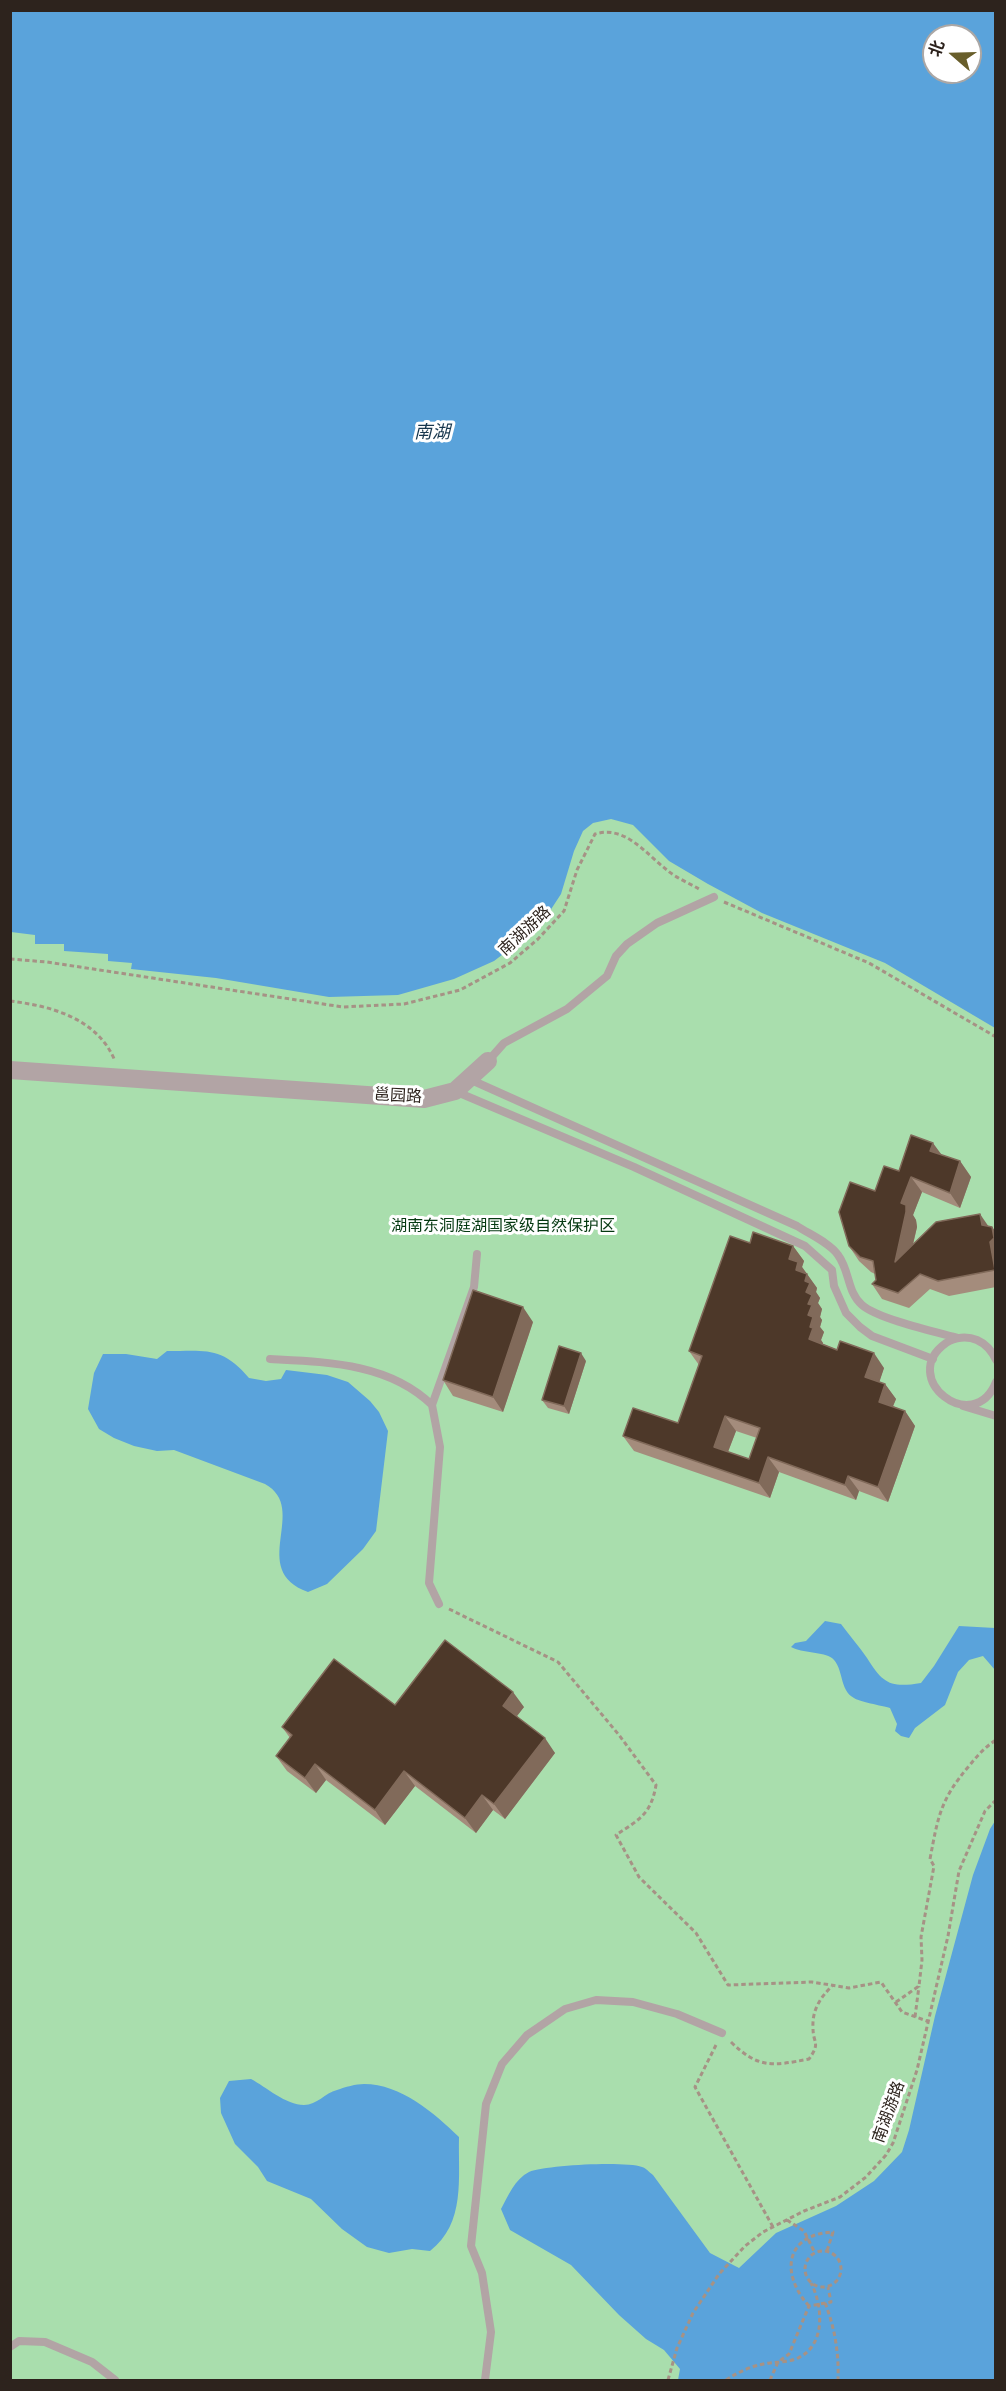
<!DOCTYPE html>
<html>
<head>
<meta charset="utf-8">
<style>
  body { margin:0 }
  #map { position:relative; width:1006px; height:2391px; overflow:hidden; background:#fbe0ce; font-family:Rubik,"Noto Sans SC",sans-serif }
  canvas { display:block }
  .frame { position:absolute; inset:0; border:12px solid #2d231d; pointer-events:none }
  .north { position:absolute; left:922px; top:24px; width:60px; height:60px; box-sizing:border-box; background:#fff; border:2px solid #aba7a5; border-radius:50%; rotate:290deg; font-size:16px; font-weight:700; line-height:24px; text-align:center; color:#2d231d }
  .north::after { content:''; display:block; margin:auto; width:21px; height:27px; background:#685e2b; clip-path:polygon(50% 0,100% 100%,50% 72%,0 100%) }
</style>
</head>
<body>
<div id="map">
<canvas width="1006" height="2391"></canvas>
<div class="frame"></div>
<div class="north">北</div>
</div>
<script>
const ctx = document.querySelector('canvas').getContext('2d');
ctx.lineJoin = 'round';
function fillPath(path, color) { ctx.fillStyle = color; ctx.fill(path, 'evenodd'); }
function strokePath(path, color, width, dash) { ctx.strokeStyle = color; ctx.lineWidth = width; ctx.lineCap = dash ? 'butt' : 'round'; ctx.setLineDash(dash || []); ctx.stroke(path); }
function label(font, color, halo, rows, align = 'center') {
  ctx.font = font + ' Rubik,"Noto Sans SC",sans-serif'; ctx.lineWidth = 6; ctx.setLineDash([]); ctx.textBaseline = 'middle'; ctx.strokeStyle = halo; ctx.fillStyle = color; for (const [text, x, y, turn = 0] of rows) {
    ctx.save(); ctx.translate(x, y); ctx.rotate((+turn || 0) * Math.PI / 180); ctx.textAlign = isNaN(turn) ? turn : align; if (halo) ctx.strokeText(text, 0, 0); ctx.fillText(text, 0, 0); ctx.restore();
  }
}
const green = new Path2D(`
  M11,11H995V2380H11ZM934,36H970V72H934Z`);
const water = new Path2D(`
  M10,11H995V1028L885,963L762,913L708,884L669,861L633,825L611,819L593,823L583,831L574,851L561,894L546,917L531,933L494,961L454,979L398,995L329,997L216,978L131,969L132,963L108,961V954L64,951V944H35V935L11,932ZM934,36H970V72H934Z
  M167,1351C206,1351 222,1346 249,1378L266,1381L281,1379L286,1370L327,1375L348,1382L370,1401L379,1412L388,1431L376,1531L363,1549L327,1584L308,1592C247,1570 310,1509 265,1484L174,1450L157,1451L134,1446L114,1438L99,1429L88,1409L94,1373L103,1354H126L157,1359Z
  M825,1621L841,1624C849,1635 859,1646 867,1658C883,1684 891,1688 921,1683L934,1666L959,1626L995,1628V1670L983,1656L969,1660L958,1672L945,1705L915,1728L909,1738L901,1736L895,1731L897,1724L890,1708C883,1706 857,1701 854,1698C839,1690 844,1668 832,1658C824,1652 802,1653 791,1647L795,1643L806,1641Z
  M995,1821V2380H678L680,2369L664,2350L646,2339L619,2315L571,2265L510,2230L501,2209C508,2196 515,2179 529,2172C546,2165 625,2161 642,2167C646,2168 649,2172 653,2175L710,2253L739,2268L776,2233L836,2206L874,2181L902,2152L909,2130L935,2016L973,1875L990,1829Z
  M251,2079C266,2087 286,2105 304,2105C317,2105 325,2093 337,2090C345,2087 356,2084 364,2084C401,2084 434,2113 459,2137C458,2178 466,2223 430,2251L412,2249L389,2253L367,2247L342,2229L311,2199L267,2181L258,2167L235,2144L221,2113L220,2098L229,2081Z`);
const path = new Path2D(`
  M724,902L869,963L996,1037
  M10,959L47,962L343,1007L404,1004L460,990L510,963L538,939L564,911L577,870L595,834C625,825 645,853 667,870C676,878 689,883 699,889
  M10,1001C52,1006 98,1019 115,1061
  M449,1609L558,1662L619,1735L656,1785C651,1814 640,1819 616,1835L639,1877L696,1933L728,1985L812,1982L849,1988L881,1982L902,2012L927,2021
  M896,2002L919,1986L922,1960L921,1937L934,1866L930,1859C938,1817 940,1800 969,1766C977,1756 985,1747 996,1740
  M915,2017L919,1986
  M731,2042C759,2069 772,2066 809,2059C821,2042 813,2044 813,2028C812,2010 820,1998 832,1986
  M716,2045L695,2087L773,2227
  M787,2220L804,2231L815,2253
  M805 2269a18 18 0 1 1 36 0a18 18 0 1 1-36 0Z
  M825,2303C835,2328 839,2354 838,2380
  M809,2306C780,2274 785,2234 833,2232L827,2251
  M668,2380L677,2348L693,2313L719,2274L745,2246L763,2232L804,2211L840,2197L866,2177L886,2155L893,2143L917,2070L948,1936L959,1871L985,1811L996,1800
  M726,2380C740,2371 753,2365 770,2363C779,2362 789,2362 798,2358C826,2345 823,2306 811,2283
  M770,2380L778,2362L789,2354L809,2306L831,2302L828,2287`);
const service = new Path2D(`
  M489,1060L504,1043L567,1009L607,976L616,956L627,944L657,923L714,897
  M469,1079L797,1226C809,1234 830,1243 838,1255C850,1271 847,1292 862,1305C878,1319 936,1332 958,1338
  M457,1092L634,1167L805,1246L832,1270L834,1286L846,1313L860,1327L872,1336L933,1359
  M270,1359C327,1362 389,1363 432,1405
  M996,1360C992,1351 986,1344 977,1340C967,1336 955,1337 946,1343C897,1378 974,1438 996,1382
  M963,1406L996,1416
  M439,1604L429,1583L440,1447L432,1405L474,1287L477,1254
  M10,2347L19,2341L45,2342L92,2362L115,2380
  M485,2380L491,2332L482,2273L471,2246L486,2104L502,2064L527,2035L565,2009L596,2000L633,2002L677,2014L722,2033`);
const tertiary = new Path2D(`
  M10,1070L424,1099L455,1091L488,1061`);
const wall = new Path2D(`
  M942,1155L960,1161L971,1177L960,1208L922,1192L913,1215L916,1220L917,1227L913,1245L989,1227H992L996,1232V1287L949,1296L930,1289L909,1308L882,1299L872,1284L876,1280L875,1274L871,1272L859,1261L849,1246L875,1191L899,1171Z
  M750,1243L793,1246L804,1261L802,1267L817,1288L816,1292L820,1298L818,1303L822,1309L820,1317L822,1320L820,1327L824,1332L821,1340L823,1343V1344L884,1368L879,1382L885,1384L896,1399L893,1406L905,1411L915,1426L888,1502L859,1491L856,1500L779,1472L770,1498L634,1451L623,1436L678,1423L699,1365L689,1351ZM736,1431L757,1438L749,1459L728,1452Z
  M533,1322L503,1412L453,1396L443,1380Z
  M586,1361L569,1414L548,1408L542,1400Z
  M395,1705L524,1707L517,1716L555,1753L505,1819L493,1810L476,1833L415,1786L385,1825L326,1780L316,1793L287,1771L276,1756L290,1738L282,1727Z`);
const shadedWall = new Path2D(`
  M933,1143L944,1158L930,1151Z
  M960,1161L971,1177L960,1208L950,1193Z
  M911,1177L922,1192L913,1215L916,1220L917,1227L905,1277L895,1262L901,1203Z
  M980,1214L991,1230L992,1227L996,1232V1271L982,1225Z
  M793,1246L804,1261L802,1267L817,1288L816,1292L820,1298L818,1303L822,1309L820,1317L822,1320L820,1327L824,1332L821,1340L823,1343L819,1354L809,1339L810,1327L806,1285L789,1259Z
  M523,1307L533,1322L503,1412L493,1397Z
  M581,1353L586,1361L569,1414L564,1406Z
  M874,1353L884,1368L876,1392L865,1377Z
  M885,1384L896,1399L889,1416L879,1402Z
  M905,1411L915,1426L888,1502L878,1487Z
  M725,1416L736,1431L724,1462L714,1447Z
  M768,1457L779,1472L770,1498L759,1483Z
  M848,1476L859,1491L856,1500L845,1485Z
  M513,1692L524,1707L513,1721L503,1706Z
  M545,1738L555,1753L505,1819L494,1804Z
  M315,1764L326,1780L316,1793L305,1778Z
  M404,1771L415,1786L385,1825L375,1810Z
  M482,1795L493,1810L476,1833L465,1818Z`);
const building = new Path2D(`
  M911,1135L933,1143L930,1151L960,1161L950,1193L911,1177L901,1203L906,1205V1212L895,1262L936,1222L980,1214L982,1225L992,1227L994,1238L990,1242L995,1270L938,1281L920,1274L898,1293L872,1284L876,1280L873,1261L860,1257L849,1246L839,1212L850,1182L875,1191L884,1166L899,1171Z
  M753,1232L793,1246L789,1259L798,1262L796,1270L807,1274L805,1281L810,1283L806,1292L812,1295L808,1304L812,1305L808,1315L813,1317L810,1327L813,1328L809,1339L837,1350L840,1341L874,1353L865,1377L885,1384L879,1402L905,1411L878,1487L848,1476L845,1485L768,1457L759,1483L623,1436L633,1408L678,1423L702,1356L689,1351L730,1236L750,1243ZM725,1416L760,1428L749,1459L714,1447Z
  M473,1290L523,1307L493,1397L443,1380Z
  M559,1346L581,1353L564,1406L542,1400Z
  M445,1640L513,1692L503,1706L545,1738L494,1804L482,1795L465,1818L404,1771L375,1810L315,1764L305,1778L276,1756L292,1735L282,1727L334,1659L395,1705Z`);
const streetNames = [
  ["南湖游路",525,931,-43],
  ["邕园路",398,1096,3],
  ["南湖游路",889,2112,-70]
];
const parkNames = [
  ["湖南东洞庭湖国家级自然保护区",503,1226]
];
const waterNames = [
  ["南湖",432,433]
];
fillPath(green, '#a9dead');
fillPath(water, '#5aa3db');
strokePath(path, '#a69285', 3, [4.5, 3]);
strokePath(service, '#b2a4a5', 8);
strokePath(tertiary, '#b2a4a5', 18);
fillPath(wall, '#a48c7c');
fillPath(shadedWall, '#816a5a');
fillPath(building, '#4d3829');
strokePath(building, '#816a5a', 1.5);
label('16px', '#2d231d', '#fff', streetNames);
label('16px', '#053911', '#fff', parkNames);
label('italic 18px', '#18374e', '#fff', waterNames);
</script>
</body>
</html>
